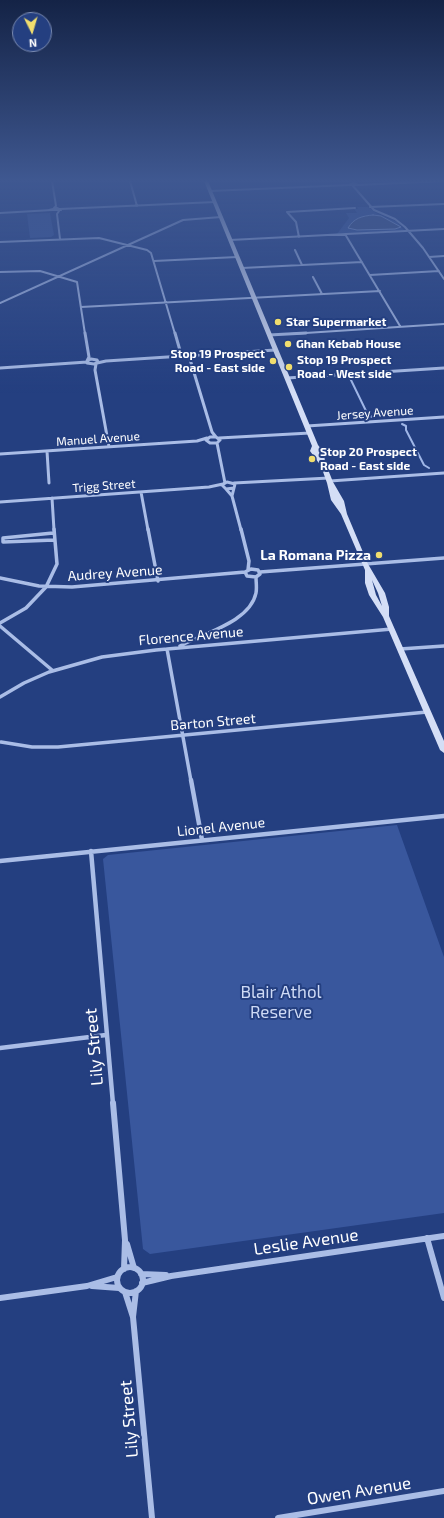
<!DOCTYPE html>
<html>
<head>
<meta charset="utf-8">
<style>
  body { margin:0 }
  #map { position:relative; width:444px; height:1518px; overflow:hidden; background:#243f80; font-family:"Exo 2",sans-serif }
  canvas { display:block }
  .north { position:absolute; left:12px; top:12px; width:40px; height:40px; box-sizing:border-box; background:#243f80; border:1px solid #7c8cb3; border-radius:50%; rotate:175deg; font-size:11px; font-weight:700; line-height:16px; text-align:center; color:#fff }
  .north::after { content:''; display:block; margin:auto; width:14px; height:18px; background:#f0dd6e; clip-path:polygon(50% 0,100% 100%,50% 72%,0 100%) }
</style>
</head>
<body>
<div id="map">
<canvas width="444" height="1518"></canvas>
<div class="north">N</div>
</div>
<script>
const ctx = document.querySelector('canvas').getContext('2d');
ctx.lineJoin = 'round';
function fillPath(path, color) { ctx.fillStyle = color; ctx.fill(path, 'evenodd'); }
function strokePath(path, color, width, dash) { ctx.strokeStyle = color; ctx.lineWidth = width; ctx.lineCap = dash ? 'butt' : 'round'; ctx.setLineDash(dash || []); ctx.stroke(path); }
function label(font, color, halo, rows, align = 'center') {
  ctx.font = font + ' "Exo 2",sans-serif'; ctx.lineWidth = 4; ctx.setLineDash([]); ctx.textBaseline = 'middle'; ctx.strokeStyle = halo; ctx.fillStyle = color; for (const [text, x, y, turn = 0] of rows) {
    ctx.save(); ctx.translate(x, y); ctx.rotate((+turn || 0) * Math.PI / 180); ctx.textAlign = isNaN(turn) ? turn : align; if (halo) ctx.strokeText(text, 0, 0); ctx.fillText(text, 0, 0); ctx.restore();
  }
}
const green = new Path2D(`
  M357,207H368L376,213L397,222L404,230L337,234L349,218L346,213H357L354,209H358Z
  M50,213L54,235L51,237L30,238L27,214Z
  M397,825L444,957V1213L150,1254L143,1249L103,859L108,855Z`);
const water = new Path2D(`
  M373,215L381,216L401,227L395,229L357,230L348,228C354,218 362,216 373,215Z`);
const stream = new Path2D(`
  M350,378L368,415L372,417
  M402,424L406,426V430L424,465L429,468`);
const streetFar4 = new Path2D(`
  M52,181L56,206L54,208
  M130,181L137,206
  M354,183L358,185H349Z
  M358,185L442,181
  M353,186L374,210L395,219L405,227L423,248L444,279
  M210,191L350,185
  M370,207L444,204
  M60,209L215,202
  M49,210L57,208L61,210H52
  M59,211L57,214L60,239
  M0,213L52,210
  M345,234L400,326
  M299,237L296,222L287,212L355,208
  M230,240L444,229
  M0,242L99,238L147,250L151,253L175,334
  M295,250L302,265
  M429,257L444,256
  M154,261L237,257
  M242,268L362,262
  M0,272L40,271L77,282L85,334
  M370,275L439,271
  M313,277L322,294
  M0,303L183,220L221,217
  M81,307L380,291
  M290,334L444,324`);
const streetFar3 = new Path2D(`
  M85,333L89,357L87,361
  M175,333L181,354L189,356L212,432L216,437
  M269,335L306,333
  M91,359L97,360L98,362L94,364L87,363V361Z
  M97,363L106,361L275,350
  M96,364L95,370L109,447
  M0,368L87,362
  M287,378L444,368
  M307,426L444,417
  M210,437H216L220,440L217,443H210L206,440Z
  M219,438L310,433
  M217,443L225,483
  M47,451L49,483
  M0,454L197,441L207,438
  M330,481L444,473
  M227,482L235,484L234,488L226,489L222,485Z
  M234,483L329,478
  M226,489L232,496L241,530
  M141,492L148,530
  M232,496L234,488
  M52,498L54,530
  M0,502L209,487L223,484`);
const streetFar2 = new Path2D(`
  M148,529L158,581
  M241,529L249,561L248,570
  M53,533L3,538V542L54,540
  M251,569L258,570L260,574L256,577L247,576L245,572Z
  M260,572L444,558
  M0,578L39,586L72,587L245,572
  M0,623L26,608L46,587L57,564L54,529
  M0,626L52,670
  M180,646C204,633 250,622 256,593C257,588 256,582 256,577
  M167,649L191,781
  M400,649L444,646
  M0,697L24,683L49,672L102,657L156,650L392,629
  M1,742L32,747H58L427,712`);
const streetFar1 = new Path2D(`
  M191,780L202,840
  M91,851L113,1104
  M0,861L444,816
  M0,1048L106,1035`);
const street = new Path2D(`
  M113,1103L125,1240L124,1269
  M427,1238L444,1298
  M127,1244L134,1268
  M117 1280a13 13 0 1 1 26 0a13 13 0 1 1-26 0Z
  M141,1274L166,1275
  M142,1283L171,1276L444,1236
  M92,1286L119,1288
  M136,1291L133,1317L152,1518
  M125,1292L133,1317
  M0,1298L87,1286L117,1277
  M278,1518L444,1491`);
const secondary = new Path2D(`
  M204,181H208L318,445L324,453L325,462L333,482L344,501L347,514L368,564L385,593L389,607V616L444,741V753L440,750L383,617L369,595L365,583V570L341,514L331,500L327,483L321,466L310,451L312,446ZM372,580L378,593L382,606L376,595Z`);
const markers = [
  [278,322,4,"#f0dd6e"],
  [288,344,4,"#f0dd6e"],
  [273,361,4,"#f0dd6e"],
  [289,367,4,"#f0dd6e"],
  [312,459,4,"#f0dd6e"],
  [379,555,4,"#f0dd6e"]
];
const farPoinames = [
  ["Star Supermarket",286,322],
  ["Ghan Kebab House",296,344],
  ["Stop 19 Prospect",265,354,"right"],
  ["Road - East side",265,368,"right"],
  ["Stop 19 Prospect",297,360],
  ["Road - West side",297,374],
  ["Stop 20 Prospect",320,452],
  ["Road - East side",320,466]
];
const farStreetnames = [
  ["Jersey Avenue",375,413,-4],
  ["Manuel Avenue",98,439,-4],
  ["Trigg Street",104,486,-4]
];
const poiNames = [
  ["La Romana Pizza",371,555]
];
const streetNames = [
  ["Audrey Avenue",115,573,-4],
  ["Florence Avenue",191,636,-5],
  ["Barton Street",213,722,-5],
  ["Lionel Avenue",221,827,-6]
];
const nearParknames = [
  ["Blair Athol",281,992],
  ["Reserve",281,1012]
];
const nearStreetnames = [
  ["Lily Street",94,1047,-95],
  ["Leslie Avenue",306,1242,-8],
  ["Lily Street",129,1419,-95],
  ["Owen Avenue",359,1491,-9]
];
fillPath(green, '#39579d');
fillPath(water, '#3f5282');
strokePath(water, '#9fb6e7', 1);
strokePath(stream, '#9fb6e7', 2);
strokePath(streetFar4, '#aabde6', 2);
strokePath(streetFar3, '#aabde6', 3);
strokePath(streetFar2, '#aabde6', 3.5);
strokePath(streetFar1, '#aabde6', 4.5);
strokePath(street, '#aabde6', 6);
fillPath(secondary, '#d4def6');
const sky = ctx.createLinearGradient(0, 0, 0, 393);
sky.addColorStop(0, '#142346');
sky.addColorStop(0.46, '#3f5891');
sky.addColorStop(1, '#3f589100');
ctx.fillStyle = sky;
ctx.fillRect(0, 0, 444, 393);
for (const [x, y, r, color] of markers) { const dot = new Path2D(); dot.arc(x, y, r, 0, 2 * Math.PI); ctx.fillStyle = color; ctx.fill(dot); strokePath(dot, '#243f80', 1.5); }
label('bold 12px', '#fff', '#243f80', farPoinames, 'left');
label('12px', '#fff', '#243f80', farStreetnames);
label('bold 14px', '#fff', '#243f80', poiNames, 'right');
label('14px', '#fff', '#243f80', streetNames);
label('17px', '#cedaf5', '#243f80', nearParknames);
label('17px', '#fff', '#243f80', nearStreetnames);
</script>
</body>
</html>
